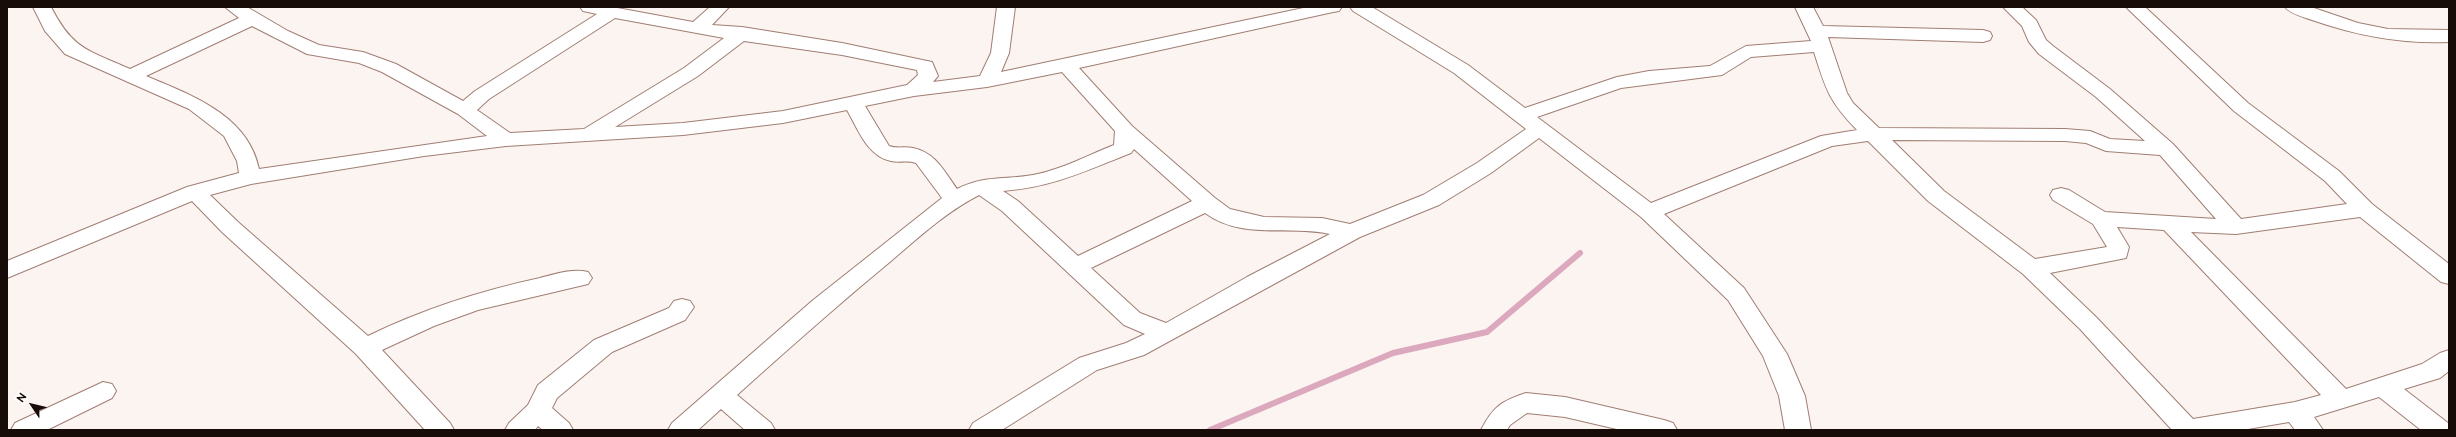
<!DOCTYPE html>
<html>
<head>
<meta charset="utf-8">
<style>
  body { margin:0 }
  #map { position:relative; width:2456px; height:437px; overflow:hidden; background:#fcf4f1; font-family:Raleway,sans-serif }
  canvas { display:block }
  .frame { position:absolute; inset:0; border:8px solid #180c09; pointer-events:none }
  .north { position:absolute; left:12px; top:385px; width:40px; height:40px; -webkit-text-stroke:3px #fff; paint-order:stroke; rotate:305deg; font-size:11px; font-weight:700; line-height:16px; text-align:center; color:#180c09 }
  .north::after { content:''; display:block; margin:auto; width:14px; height:18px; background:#180c09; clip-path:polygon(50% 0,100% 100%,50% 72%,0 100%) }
</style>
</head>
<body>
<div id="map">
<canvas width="2456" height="437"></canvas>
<div class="frame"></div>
<div class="north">N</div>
</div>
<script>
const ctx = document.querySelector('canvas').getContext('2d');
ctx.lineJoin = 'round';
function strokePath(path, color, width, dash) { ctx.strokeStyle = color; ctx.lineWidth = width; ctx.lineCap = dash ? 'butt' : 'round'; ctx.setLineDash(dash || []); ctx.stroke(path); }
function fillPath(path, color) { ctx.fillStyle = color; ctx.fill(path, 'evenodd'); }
const stream = new Path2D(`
  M1210,430L1393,353L1487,332L1580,253`);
const minor = new Path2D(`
  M33,7H51C73,50 88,50 130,69L239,18L225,7H247L288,31L319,45L363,52L396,64L463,101L475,91L597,14L583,11L580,7H612L693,22L710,7H729L712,25L742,27L842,43L932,62L938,76L933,82L980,76L991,53L997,7H1015L1009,53L1001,72L1308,7H1342L1339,11L1333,12L1079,68L1132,126L1215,198L1230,209L1264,217L1322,218L1350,224L1423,195L1477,163L1526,129L1454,73L1353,11L1350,7H1372L1468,65L1525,108L1617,77L1649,71L1710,66L1746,46L1811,41L1795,7H1813L1823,26L1983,30L1990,32L1992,36L1990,40L1983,42L1828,37L1847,93L1853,103L1879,128L2065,129L2090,131L2110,139L2145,141L2096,97L2039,54L2029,42L2022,26L2003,7H2022L2036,20L2046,40L2053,46L2110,89L2173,144L2241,219L2347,204L2325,181L2234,111L2126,7H2145L2248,103L2339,171L2372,204L2449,264V284L2441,282L2360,217L2236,234L2191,232L2346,389L2422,364L2440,353L2449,350V371L2440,378L2404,389L2448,423L2449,430H2421L2379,397L2314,417L2323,430H2295L2289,422L2242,430H2172L2080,329L2023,274L1928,201L1868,141L1832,146L1664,214L1744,288L1787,354L1805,396L1811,430H1785L1779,396L1763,356L1728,300L1641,217L1539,138L1491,173L1439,205L1360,237L1144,355L1097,370L1002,430H969L973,423L1079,358L1126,343L1145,334L1124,325L1002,211L979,195C946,212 919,237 891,261C839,304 788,349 737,395L771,423L775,430H745L721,409L698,430H668L672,423L812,301L942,198L916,163C907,160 899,163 891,161C867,156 858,129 847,110L783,123L683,135L506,146L424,156L251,184L210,195L238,222L368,336C423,309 480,291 540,278C555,274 573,268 588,272L592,278L588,284L478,310L434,326L382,350L450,423L454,430H425L356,354L222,232L192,201L7,278V261L187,187L239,173L237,161L224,136L189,109L65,54L45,31ZM615,18L724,38L684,68L584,129L510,133L477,110L489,99ZM252,26L307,54L359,63L382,72L458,114L487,136L259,169C248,115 191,95 146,76ZM744,41L842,55L917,70L918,75L907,85L783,111L683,123L615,127L698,76ZM1814,52C1826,90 1829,101 1857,130L1821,136L1651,203L1537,117L1621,88L1722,75L1751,57ZM1062,72L1115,131L1114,145C1088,155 1061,170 1033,175C1004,180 985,175 957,189C944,171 936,153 913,148C904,146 897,149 889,146L865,106L914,96L987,87ZM1892,140L2065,141L2086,143L2106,151L2160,155L2216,219L2105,212L2069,190L2061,188L2053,190L2050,195L2053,200L2093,224L2107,247L2035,259L1944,191ZM1134,149L1192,201L1078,256L1018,201L1003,191C1053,187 1085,171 1131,153ZM1205,213C1241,240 1289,225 1330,234L1247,277L1166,323L1140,313L1091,268ZM2117,227L2164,230L2321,395L2295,402L2193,419L2096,317L2050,273L2126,258L2129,247Z
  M2285,7H2311L2358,23L2388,29L2449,30V42C2401,44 2358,36 2312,20C2304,17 2290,14 2285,7Z
  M682,299L690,301L694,307L685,320L612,352L557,398L552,408L569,423L573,430H543L538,426L535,430H505L509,423L528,405L538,385L594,340L669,308L674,301Z
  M103,382L112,384L116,391L112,398L47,430H11L15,423Z
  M1526,393L1565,397L1664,420L1673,423L1677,430H1621L1565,417L1527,413L1510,425L1507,430H1481C1493,407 1501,401 1526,393Z`);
strokePath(stream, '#dca8be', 6);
strokePath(minor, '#a07e73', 2);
fillPath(minor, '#fff');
</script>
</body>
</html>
